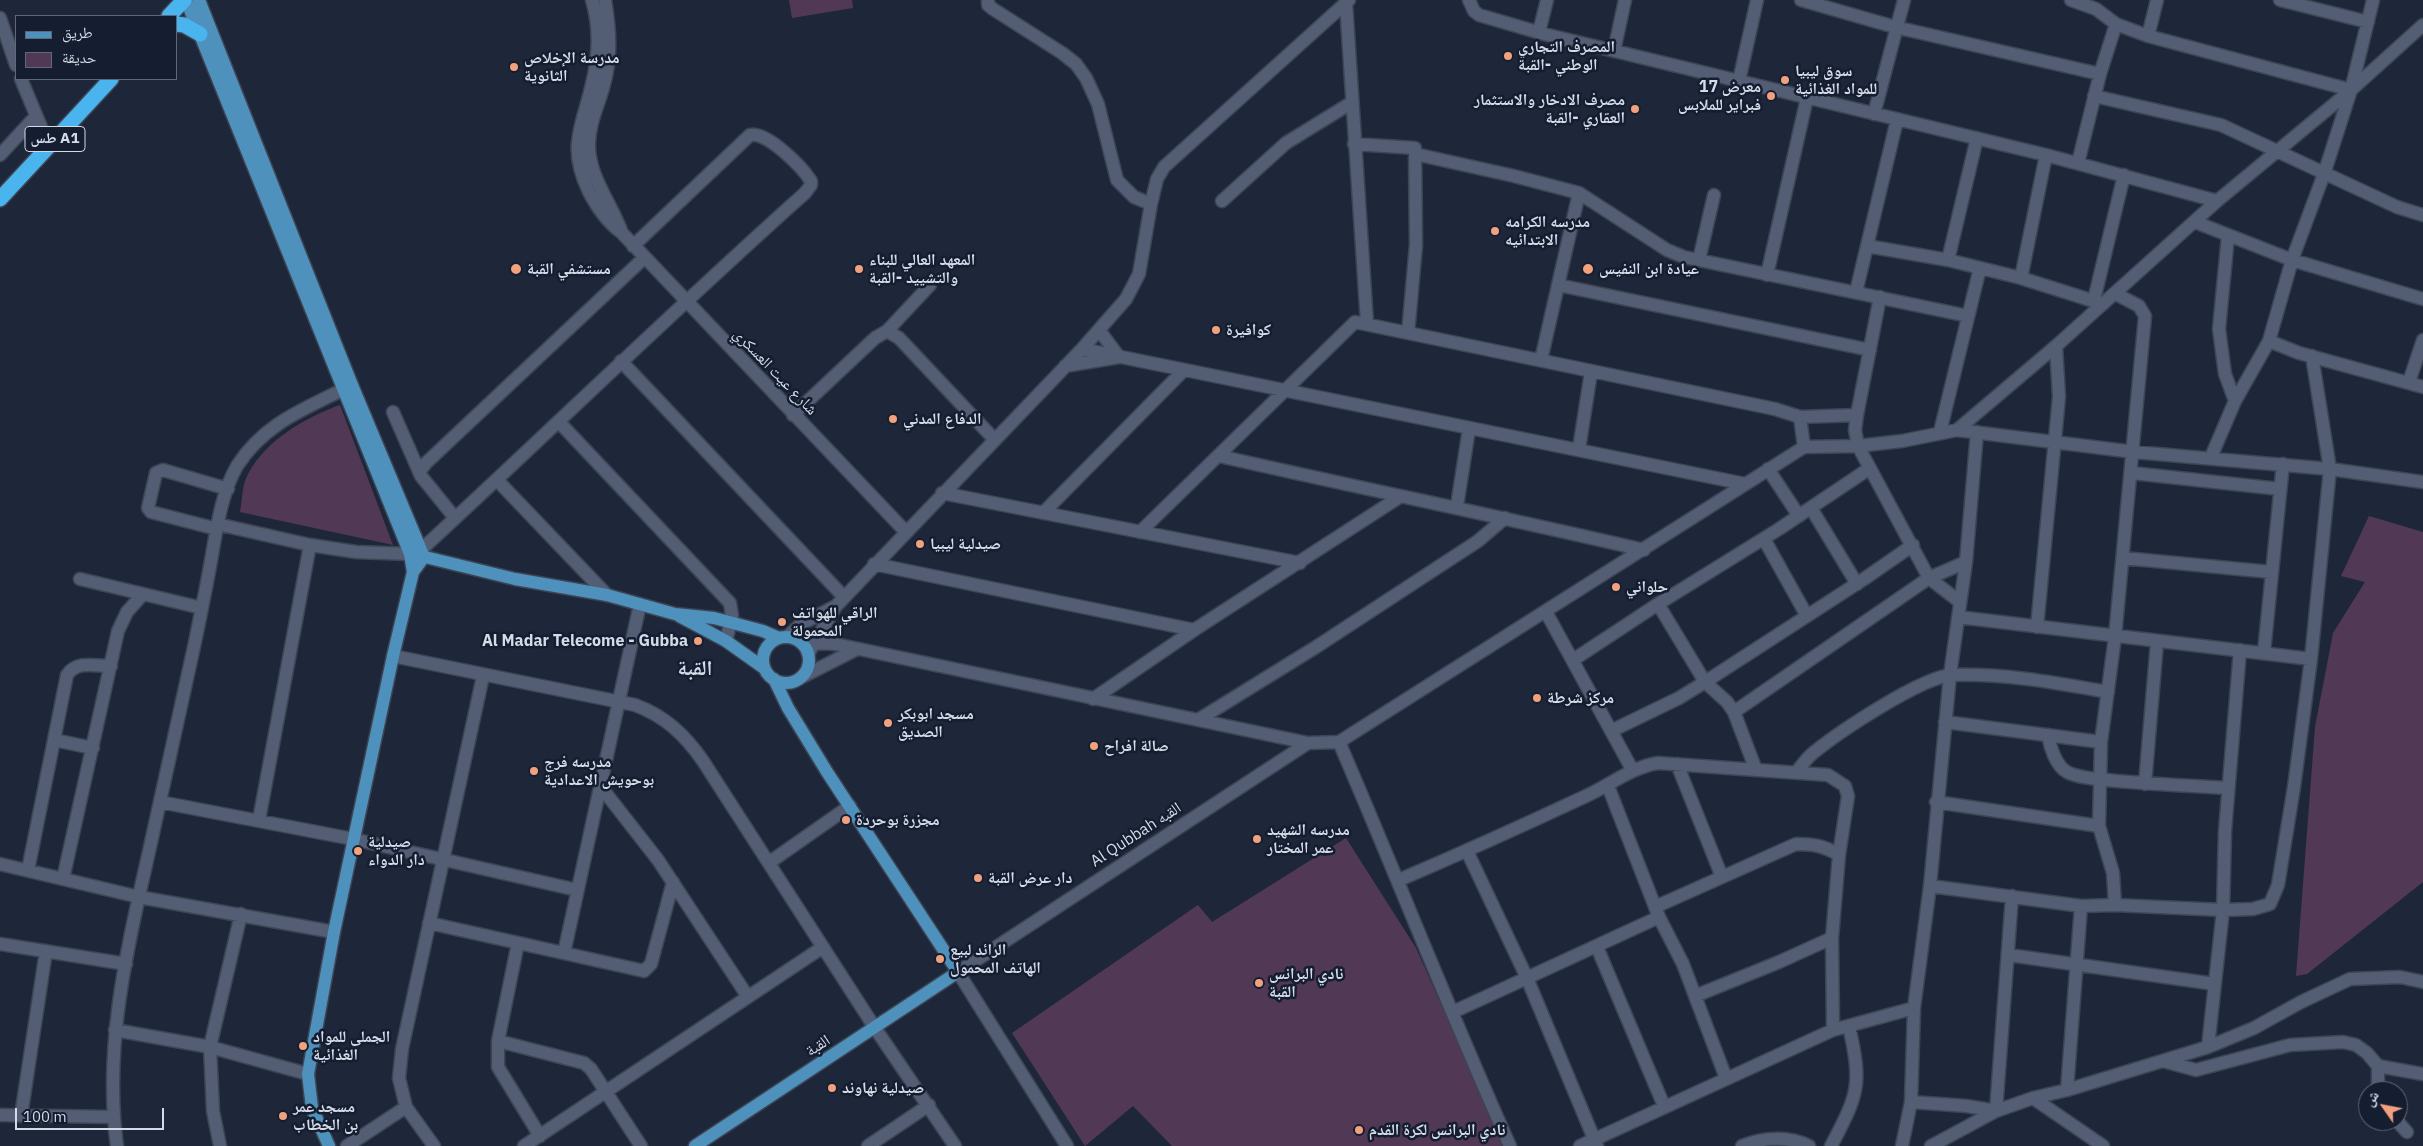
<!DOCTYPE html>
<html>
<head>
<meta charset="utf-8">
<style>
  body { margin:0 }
  #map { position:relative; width:2423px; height:1146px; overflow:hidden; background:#1e273a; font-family:"IBM Plex Sans","Noto Naskh Arabic",sans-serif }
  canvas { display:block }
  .legend { position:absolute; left:15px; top:15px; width:162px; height:65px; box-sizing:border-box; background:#151e30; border:1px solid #616979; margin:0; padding:6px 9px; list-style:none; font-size:15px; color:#d4dae7 }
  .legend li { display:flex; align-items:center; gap:10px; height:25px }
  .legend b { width:25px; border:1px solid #616979 }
  .north { position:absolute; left:2358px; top:1081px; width:50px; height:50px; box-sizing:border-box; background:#151e30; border:1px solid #616979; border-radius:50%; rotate:303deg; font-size:14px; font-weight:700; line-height:20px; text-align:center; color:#d4dae7 }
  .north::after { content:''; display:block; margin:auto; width:18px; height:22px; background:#f2a17e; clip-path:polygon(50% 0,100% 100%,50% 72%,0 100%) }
  .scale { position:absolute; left:15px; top:1108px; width:149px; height:22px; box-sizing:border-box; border:2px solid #d4dae7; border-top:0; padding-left:6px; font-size:15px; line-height:18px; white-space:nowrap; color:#d4dae7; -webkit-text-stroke:4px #151e30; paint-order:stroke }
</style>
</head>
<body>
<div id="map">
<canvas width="2423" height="1146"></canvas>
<ul class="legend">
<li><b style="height:6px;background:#4e91bd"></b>طريق</li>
<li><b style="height:14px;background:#513956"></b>حديقة</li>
</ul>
<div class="north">ش</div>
<div class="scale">100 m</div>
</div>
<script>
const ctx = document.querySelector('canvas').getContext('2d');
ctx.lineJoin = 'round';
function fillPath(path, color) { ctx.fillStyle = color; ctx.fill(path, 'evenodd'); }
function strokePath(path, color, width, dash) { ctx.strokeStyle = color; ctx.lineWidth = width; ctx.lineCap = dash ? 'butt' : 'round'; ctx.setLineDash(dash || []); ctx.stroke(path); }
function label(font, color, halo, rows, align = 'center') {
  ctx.font = font + ' "IBM Plex Sans","Noto Naskh Arabic",sans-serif'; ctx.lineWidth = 5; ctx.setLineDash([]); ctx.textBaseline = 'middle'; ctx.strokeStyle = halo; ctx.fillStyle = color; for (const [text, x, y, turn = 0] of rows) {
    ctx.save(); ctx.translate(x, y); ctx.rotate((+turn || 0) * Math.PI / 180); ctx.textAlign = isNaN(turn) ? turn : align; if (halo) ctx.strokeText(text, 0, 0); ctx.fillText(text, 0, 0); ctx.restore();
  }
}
const green = new Path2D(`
  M789,0H852L853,8L792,18Z
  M340,405L393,545L240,512C242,502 242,490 245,481C260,443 304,418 340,405Z
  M2369,516L2423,532V882L2307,974L2296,976L2315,727L2333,633L2365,582L2341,576Z
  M1346,838L1416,948L1504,1146H1172L1133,1106L1085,1146L1012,1033L1198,905L1212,922Z`);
const minor = new Path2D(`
  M592,0C600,27 599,56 592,84C582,128 567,146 589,192C598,209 607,222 622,233L905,531
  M605,0C610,30 612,58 603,88C598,106 589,124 589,144C588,176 612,204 622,233
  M988,0V5L993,9L1062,53L1076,64L1086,78L1098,104L1117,180L1134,197L1151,204
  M1469,0L1474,11L1479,15L1544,34L2046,155L2217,201
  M1801,0L1895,27L2100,74
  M2071,0L2096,9L2116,24L2148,36L2351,90
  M2280,0L2368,22
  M1346,3L1367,323
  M0,18L16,65
  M1539,32L1547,0
  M2148,36L2157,0
  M1614,51L1625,0
  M21,79L49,146
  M1739,81L1757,0
  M2094,96L2221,125L2397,207L2423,215
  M1874,114L1904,0
  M1354,144L1415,148L1416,245L1408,333
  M1415,154L1514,176L1579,193L1667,250L1684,257L1968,316
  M0,155L36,116
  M2078,163L2100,74L2116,24
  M1222,201L1286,143L1351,103
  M2195,222L2292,260L2423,299
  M2228,236L2219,329L2225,374L2235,401
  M1867,246L1948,260L2021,278L2103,304
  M1699,260L1714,195
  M1948,260L1977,138
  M1767,275L1807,98
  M2021,278L2046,155
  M1558,285L1870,350
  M1856,292L1897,120
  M1880,297L1857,415L1855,430L1858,446L1929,578L1960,602
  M2094,300L2124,175
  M887,331L899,338L994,439
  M2269,341L2299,353L2423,387
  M1082,349L1745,484
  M1541,360L1579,193
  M621,361L844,597
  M1065,366L1119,357L1099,330
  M2409,382L2423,340
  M393,412L421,476L455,518
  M793,415L875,338L887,331L930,285
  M1800,417L1804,447
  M559,422L730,603L732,616L726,641
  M1957,430L2056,346L2217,201L2351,90L2423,25
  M1940,432L1980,268
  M1579,449L1591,372
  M1219,456C1360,488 1502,517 1644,550
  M2211,457L2235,401L2269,341L2292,260L2324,174L2351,90L2373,0
  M1768,469L1799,516
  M420,471L426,463L644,258
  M2132,473L2280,489
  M497,480L607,595
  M942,493L1300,563
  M1457,506L1469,429
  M1811,508L1857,584
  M1043,513L1184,370
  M217,524L310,545L356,552L410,554
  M217,529L151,512L148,508L156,473L163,470L228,489
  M1140,532L1355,322L1775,409L1800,417L1857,415
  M1764,539L1807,616
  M422,549C550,431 675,309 805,193L811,185V181C802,167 767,131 750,135L633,246
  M2123,558L2271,572
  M874,564L1194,630
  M80,579L202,608
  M1658,604L1705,682L1727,702L1734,712L1756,770
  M1546,612L1633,771
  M1958,617L2311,659
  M2037,627L2059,397L2056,346
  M787,637L801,624L836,606
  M800,642L835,644L1308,743L1339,742L1804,447L1858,446L1902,441L1957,430L2134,452L2330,469L2423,482
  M2264,652L2283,464
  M808,654L836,606L1082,349L1126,299L1139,274L1151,204L1157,179L1164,167L1349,0
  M393,656L635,705C665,716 685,735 703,761L875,1028L955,1146
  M1573,660L1658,604L1779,529L1870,468
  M802,677L857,649
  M1093,699L1194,630L1401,496
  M1734,712L1929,578L1966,562
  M1198,720L1316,647L1478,541L1505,518
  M1945,722L2101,742
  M1611,731L1679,698L1705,682L1864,579L1913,545
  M2048,735C2050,747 2056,766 2067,772C2081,779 2101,779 2116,781C2154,784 2191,786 2228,788
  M54,740L93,748
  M1339,742C1397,876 1450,1013 1510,1146
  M1677,764L1722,877
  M1796,773C1801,766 1807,758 1813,753C1839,732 1921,677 1952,675C2004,673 2057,683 2108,692
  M2145,784L2157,642
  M1608,786L1659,917L1683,964L1726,1078
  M601,787L658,860L748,997
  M160,802L353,839L577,890
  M1936,802L2099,826
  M259,820L310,545
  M1467,851L1527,978L1597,1146
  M770,862L850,806
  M0,864L139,897L334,932
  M28,870L67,675C77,660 95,666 111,666
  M63,879L118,631L127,612L143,594
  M1399,880C1462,853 1524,825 1586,796C1610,785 1632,767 1658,763L1828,775L1845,786L1848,796L1839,855L1832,938L1833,1030
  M1930,886L2081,906L2115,905L2223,910L2253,909L2270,904L2278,885L2294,787L2311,659L2330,469L2312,356
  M2115,905L2113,873L2099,826L2101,742L2115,637L2145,316L2139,306L2116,294
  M1655,907L1796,844C1813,844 1825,846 1839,855
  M429,923L644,971L651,964L673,882
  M518,943L498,1041V1067L540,1136
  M0,944L126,964
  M1597,947L1664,1106
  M564,953L640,604
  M2009,955L2215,984
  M1695,996L1779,962L1832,938
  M1453,1012L1659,917
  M115,1030L210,1047L308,1074
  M498,1041L584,1063L591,1069L641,1146
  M2208,1047L2223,910L2225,831L2240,650
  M2163,1061L2196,1070L2290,1045L2343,1042L2356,1045L2367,1053L2378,1066V1091
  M2378,1066L2423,1074
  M2067,1090L2081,906
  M2033,1098L2103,1146
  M1911,1102L1967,1106L1996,1111L2033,1098L2067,1090L2208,1047L2254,1028L2301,1002L2350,979L2400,977L2423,982
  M0,1115L113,1117
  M21,1116L46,951
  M2397,1121L2407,1132
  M117,1146C103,1046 128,945 150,847C165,779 180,710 195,642C201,613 207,584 212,555C217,526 222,492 237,466C265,422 307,408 352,385
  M220,1146L213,1111L210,1047L241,914
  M347,1146L406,1107
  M434,1146L406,1107L399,1078L402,1049L483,676
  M524,1146L823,947
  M868,1146L929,1105
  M1067,1146L958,972L1308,743
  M1580,1146L1833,1030L1914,1008L1930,886L1950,675L1966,562L1977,432
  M1742,1146C1763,1137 1789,1136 1809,1146
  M1831,1146C1859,1093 1862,1085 1849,1026
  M1902,1146L1911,1102L1914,1008
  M1931,1146L1996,1111L2012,896`);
const major = new Path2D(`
  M186,0L410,554L413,572
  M199,0L352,385L424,557L413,572L393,656L334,932L308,1074L312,1108L329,1146
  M417,555L515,579L607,595L675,614L714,618L763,631L779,638
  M679,616L726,641L764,668
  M763 660a23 23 0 1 1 46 0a23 23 0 1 1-46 0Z
  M695,1146L958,972L827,772L788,708L774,679`);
const highway = new Path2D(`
  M169,16L184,0
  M176,24L184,25L200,34
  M0,199L111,79`);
const markers = [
  [1508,56,5,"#f2a17e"],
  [514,67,5,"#f2a17e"],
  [1785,80,5,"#f2a17e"],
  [1771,96,5,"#f2a17e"],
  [1635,109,5,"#f2a17e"],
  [1495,231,5,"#f2a17e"],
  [516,269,6,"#f2a17e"],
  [859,269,5,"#f2a17e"],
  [1588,269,6,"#f2a17e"],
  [1216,330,5,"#f2a17e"],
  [893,419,5,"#f2a17e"],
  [920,544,5,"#f2a17e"],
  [1616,587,5,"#f2a17e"],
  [782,622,5,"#f2a17e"],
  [698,641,5,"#f2a17e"],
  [1537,698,5,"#f2a17e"],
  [888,723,5,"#f2a17e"],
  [1094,746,5,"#f2a17e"],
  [534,771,5,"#f2a17e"],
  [846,820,5,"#f2a17e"],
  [1257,839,5,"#f2a17e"],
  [358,851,5,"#f2a17e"],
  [978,878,5,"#f2a17e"],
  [940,959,5,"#f2a17e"],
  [1259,983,5,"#f2a17e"],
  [303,1046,5,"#f2a17e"],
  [832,1088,5,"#f2a17e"],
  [283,1116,5,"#f2a17e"],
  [1359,1130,5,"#f2a17e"]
];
const shields = [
  [55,139,60]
];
const shieldNames = [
  ["طس A1",55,139]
];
const poiNames = [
  ["المصرف التجاري",1518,47],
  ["الوطني -القبة",1518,65],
  ["مدرسة الإخلاص",524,58],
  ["الثانوية",524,76],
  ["سوق ليبيا",1795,71],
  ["للمواد الغذائية",1795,89],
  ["معرض 17",1761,87,"right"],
  ["فبراير للملابس",1761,105,"right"],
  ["مصرف الادخار والاستثمار",1625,100,"right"],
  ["العقاري -القبة",1625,118,"right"],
  ["مدرسه الكرامه",1505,222],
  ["الابتدائيه",1505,240],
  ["المعهد العالي للبناء",869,260],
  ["والتشييد -القبة",869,278],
  ["مستشفي القبة",527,269],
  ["عيادة ابن النفيس",1599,269],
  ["كوافيرة",1226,330],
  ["الدفاع المدني",903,419],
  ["صيدلية ليبيا",930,544],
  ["حلواني",1626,587],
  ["الراقي للهواتف",792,613],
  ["المحمولة",792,631],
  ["Al Madar Telecome - Gubba",688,641,"right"],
  ["مركز شرطة",1547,698],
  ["مسجد ابوبكر",898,714],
  ["الصديق",898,732],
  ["صالة افراح",1104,746],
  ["مدرسه فرج",544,762],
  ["بوحويش الاعدادية",544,780],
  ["مجزرة بوحردة",856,820],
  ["مدرسه الشهيد",1267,830],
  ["عمر المختار",1267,848],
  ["صيدلية",368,842],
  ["دار الدواء",368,860],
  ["دار عرض القبة",988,878],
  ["الرائد لبيع",950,950],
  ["الهاتف المحمول",950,968],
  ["نادي البرانس",1269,974],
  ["القبة",1269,992],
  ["الجملي للمواد",313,1037],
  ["الغذائية",313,1055],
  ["صيدلية نهاوند",842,1088],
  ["مسجد عمر",293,1107],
  ["بن الخطاب",293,1125],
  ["نادي البرانس لكرة القدم",1369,1130]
];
const streetNames = [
  ["شارع عيت العسكري",775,372,46],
  ["Al Qubbah القبه",1136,835,-33],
  ["القبة",818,1046,-33]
];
const districtNames = [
  ["القبة",695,669]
];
fillPath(green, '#513956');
strokePath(minor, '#3d4554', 15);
strokePath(major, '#3d4554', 15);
strokePath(highway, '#3d4554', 18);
strokePath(minor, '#535d73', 12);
strokePath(major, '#4e91bd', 12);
strokePath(highway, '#4ab4ef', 15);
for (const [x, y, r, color] of markers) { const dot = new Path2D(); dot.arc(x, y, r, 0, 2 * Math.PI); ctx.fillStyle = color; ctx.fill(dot); strokePath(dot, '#151e30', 2); }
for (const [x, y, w] of shields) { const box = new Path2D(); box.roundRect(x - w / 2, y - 12.5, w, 25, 4); ctx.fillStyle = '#151e30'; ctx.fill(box); strokePath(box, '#d4dae7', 1); }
label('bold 15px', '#d4dae7', null, shieldNames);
label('bold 16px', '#d4dae7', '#151e30', poiNames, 'left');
label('16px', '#d4dae7', '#151e30', streetNames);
label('bold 21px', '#d4dae7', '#151e30', districtNames);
</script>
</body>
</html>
